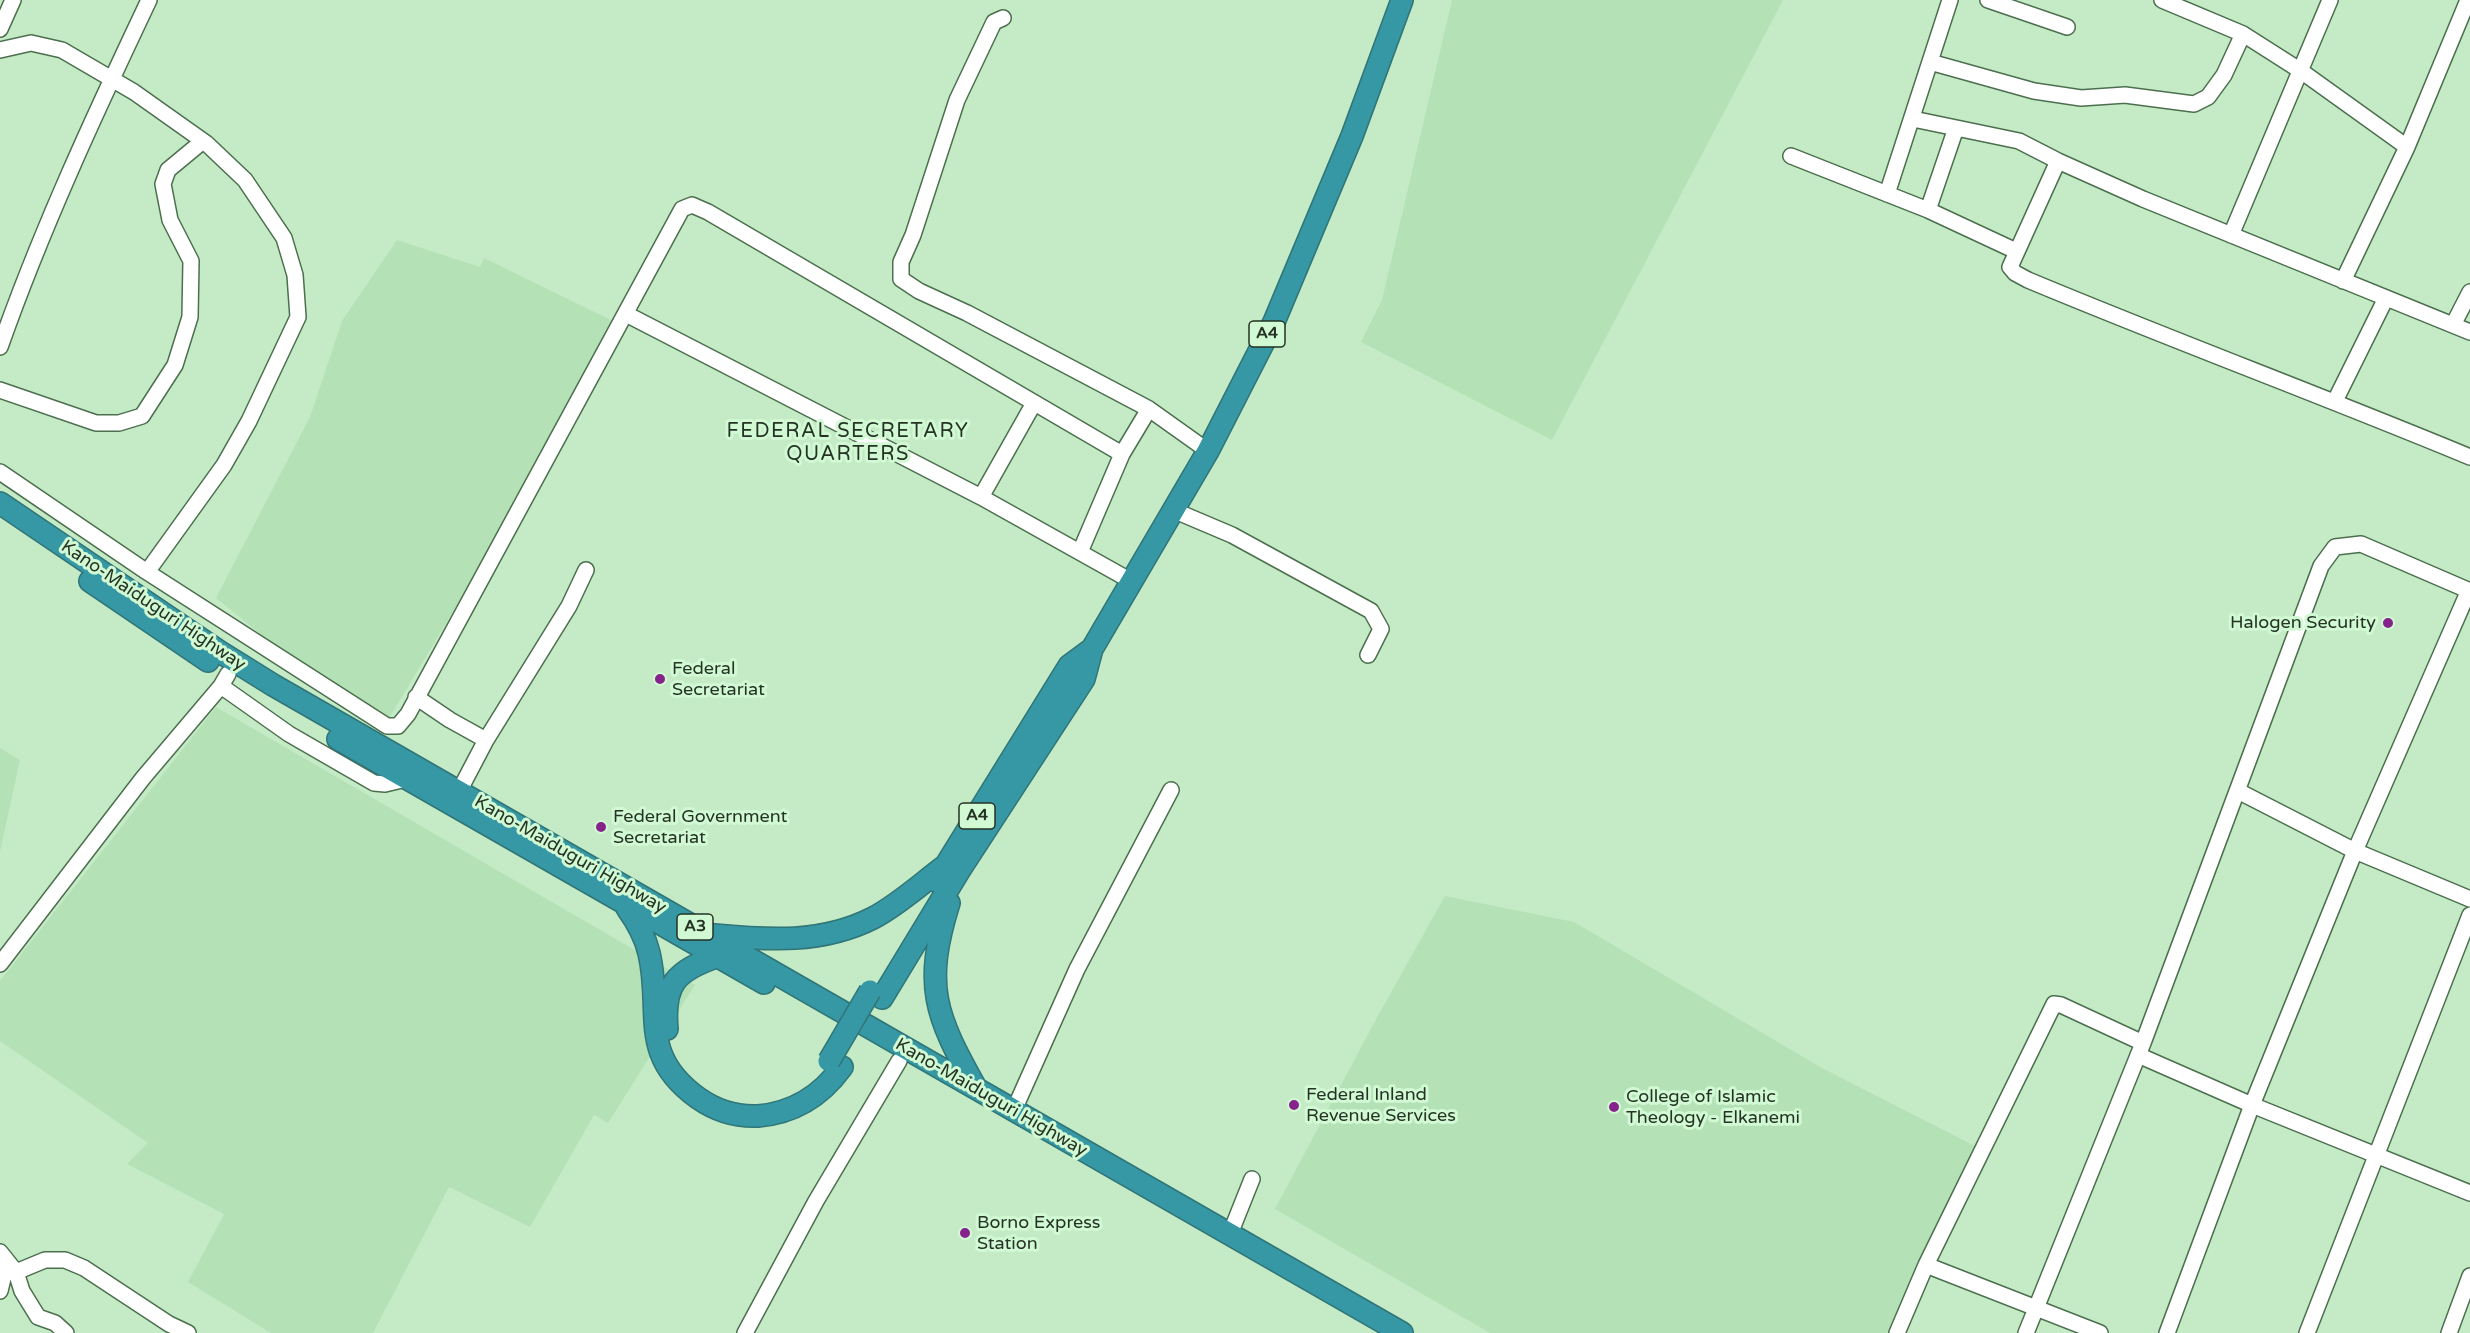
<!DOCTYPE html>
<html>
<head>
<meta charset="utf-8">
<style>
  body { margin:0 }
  canvas { display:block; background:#c4ebc6 }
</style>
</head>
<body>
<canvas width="2470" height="1333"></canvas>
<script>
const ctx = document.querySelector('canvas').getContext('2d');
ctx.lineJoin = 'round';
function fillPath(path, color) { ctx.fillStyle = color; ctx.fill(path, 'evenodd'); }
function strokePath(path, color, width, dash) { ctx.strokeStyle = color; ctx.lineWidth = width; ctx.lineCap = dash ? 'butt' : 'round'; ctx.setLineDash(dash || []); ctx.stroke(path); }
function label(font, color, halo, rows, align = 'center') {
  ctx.font = font + ' "Varela Round",sans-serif'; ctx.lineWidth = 6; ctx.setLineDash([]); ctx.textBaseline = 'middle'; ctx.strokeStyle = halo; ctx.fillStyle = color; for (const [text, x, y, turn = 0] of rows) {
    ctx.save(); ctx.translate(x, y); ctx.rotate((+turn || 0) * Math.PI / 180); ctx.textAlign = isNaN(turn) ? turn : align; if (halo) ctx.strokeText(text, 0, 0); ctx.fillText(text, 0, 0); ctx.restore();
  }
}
const built = new Path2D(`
  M1452,0H1783L1552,440L1361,342L1382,300Z
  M397,240L480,267L484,258L619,324L502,530L388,720L300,666L216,598L310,417L342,321Z
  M216,707L695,985L608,1123L594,1115L530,1227L449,1187L373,1333H271L188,1282L224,1214L127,1164L148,1143L0,1041V981Z
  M0,748L20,760L0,852Z
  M1445,896L1574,922L1822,1068L1977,1147L1887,1333H1490L1275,1209L1375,1021Z`);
const minor = new Path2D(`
  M1988,0L2067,27
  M2162,0L2243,34L2301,71L2407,147
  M1003,18L994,22L957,100L913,235L901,262V279L919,291L967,313L1149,409L1208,451
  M0,29L13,0
  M0,50L31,43L62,50L134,92L206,143L245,180L284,238L295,275L298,317L249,421L224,465L147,572
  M1930,62L2034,91L2081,98L2125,95L2194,104L2208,97L2224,75L2243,34
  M1913,119L2019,141L2058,161
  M1791,156L1928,210L2016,251
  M1887,194L1950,0
  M1928,210L1956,128
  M2231,235L2330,0
  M2343,281L2407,147L2468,0
  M626,314L981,497L1133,582
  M2453,325L2470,292
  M2470,332L2143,199L2058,161L2010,267L2015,273L2028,280C2174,341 2323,396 2470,457
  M0,347C42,228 95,114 149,0
  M0,390L96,423H119L142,416L175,365L190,317L191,261L170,220L163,184L168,170L203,141
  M2335,401L2386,298
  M0,472L147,572L387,726H398L408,714L682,209L692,205L708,212L1122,454
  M981,497L1034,403
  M1173,510L1232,535L1371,611L1381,629L1368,655
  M1080,552L1122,454L1149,409
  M221,686L289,734L374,783L385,784L406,779
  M416,697L450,720L486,740
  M2238,791L2355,851L2470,899
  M455,799L486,740L569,606L586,570
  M0,964L143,778L221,686L228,674
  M2138,1055L2252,1105L2470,1193
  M1014,1110L1077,969L1171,790
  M1230,1234L1252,1179
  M0,1252L16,1272L22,1291L38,1317L55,1323L66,1333
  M1926,1265L2100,1333
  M16,1272L45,1260H65L84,1268L169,1324L188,1333
  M0,1291L7,1262
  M745,1333L816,1201L899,1061
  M1897,1333L1926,1265L2054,1004L2061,1005L2143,1043
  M2026,1333L2143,1043L2321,566L2335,547L2361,544L2470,591
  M2167,1333L2252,1105L2355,851L2469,590
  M2307,1333L2470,915
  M2449,1333L2470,1276`);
const highway = new Path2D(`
  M0,503L220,652L273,685L1402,1333
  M90,581L208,661
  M338,739L764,983
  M936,881L1069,666L1092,649
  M949,903C923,986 935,1015 976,1088
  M627,908C637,922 645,936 649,953C663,1012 637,1054 698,1098C715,1110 736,1117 758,1116C794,1113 821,1096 842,1067
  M714,935C769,940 822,944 873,918C898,905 922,883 945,866
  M882,998L959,871L1084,679L1092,649L1208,451L1274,322L1352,136L1402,0
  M667,1029C663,984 676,971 716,957`);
const highwayBridge = new Path2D(`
  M829,1061L870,991`);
const markers = [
  [2388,623,6,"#86228b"],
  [660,679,6,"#86228b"],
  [601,827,6,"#86228b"],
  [1294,1105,6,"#86228b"],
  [1614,1107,6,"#86228b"],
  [965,1233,6,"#86228b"]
];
const shields = [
  [1267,334,36],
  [977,816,36],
  [695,927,36]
];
const shieldNames = [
  ["A4",1267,334],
  ["A4",977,816],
  ["A3",695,927]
];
const streetNames = [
  ["Kano-Maiduguri Highway",153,606,34],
  ["Kano-Maiduguri Highway",570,855,30],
  ["Kano-Maiduguri Highway",991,1098,30]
];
const poiNames = [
  ["Halogen Security",2376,623,"right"],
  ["Federal",672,669],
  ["Secretariat",672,690],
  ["Federal Government",613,817],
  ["Secretariat",613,838],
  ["Federal Inland",1306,1095],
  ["Revenue Services",1306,1116],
  ["College of Islamic",1626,1097],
  ["Theology - Elkanemi",1626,1118],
  ["Borno Express",977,1223],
  ["Station",977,1244]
];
const neighbourhoodNames = [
  ["FEDERAL SECRETARY",848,432],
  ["QUARTERS",848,455]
];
fillPath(built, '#b5e1b7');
strokePath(minor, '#4c6f4e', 18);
strokePath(highway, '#307577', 24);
strokePath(minor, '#fff', 15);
strokePath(highway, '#3698a4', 21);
strokePath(highwayBridge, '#307577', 24, []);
strokePath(highwayBridge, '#3698a4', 21);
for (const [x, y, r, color] of markers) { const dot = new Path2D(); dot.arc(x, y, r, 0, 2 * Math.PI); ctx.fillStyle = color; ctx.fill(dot); strokePath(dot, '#d1f9d3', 2); }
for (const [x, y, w] of shields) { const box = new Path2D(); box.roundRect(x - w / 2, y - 13, w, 26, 4.5); ctx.fillStyle = '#d1f9d3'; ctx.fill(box); strokePath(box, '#243324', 1.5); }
label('bold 16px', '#243324', null, shieldNames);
label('18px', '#243324', '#d1f9d3', streetNames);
label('18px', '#243324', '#d1f9d3', poiNames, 'left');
ctx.letterSpacing = '1.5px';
label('20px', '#243324', '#d1f9d3', neighbourhoodNames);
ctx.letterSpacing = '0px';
</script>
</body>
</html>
